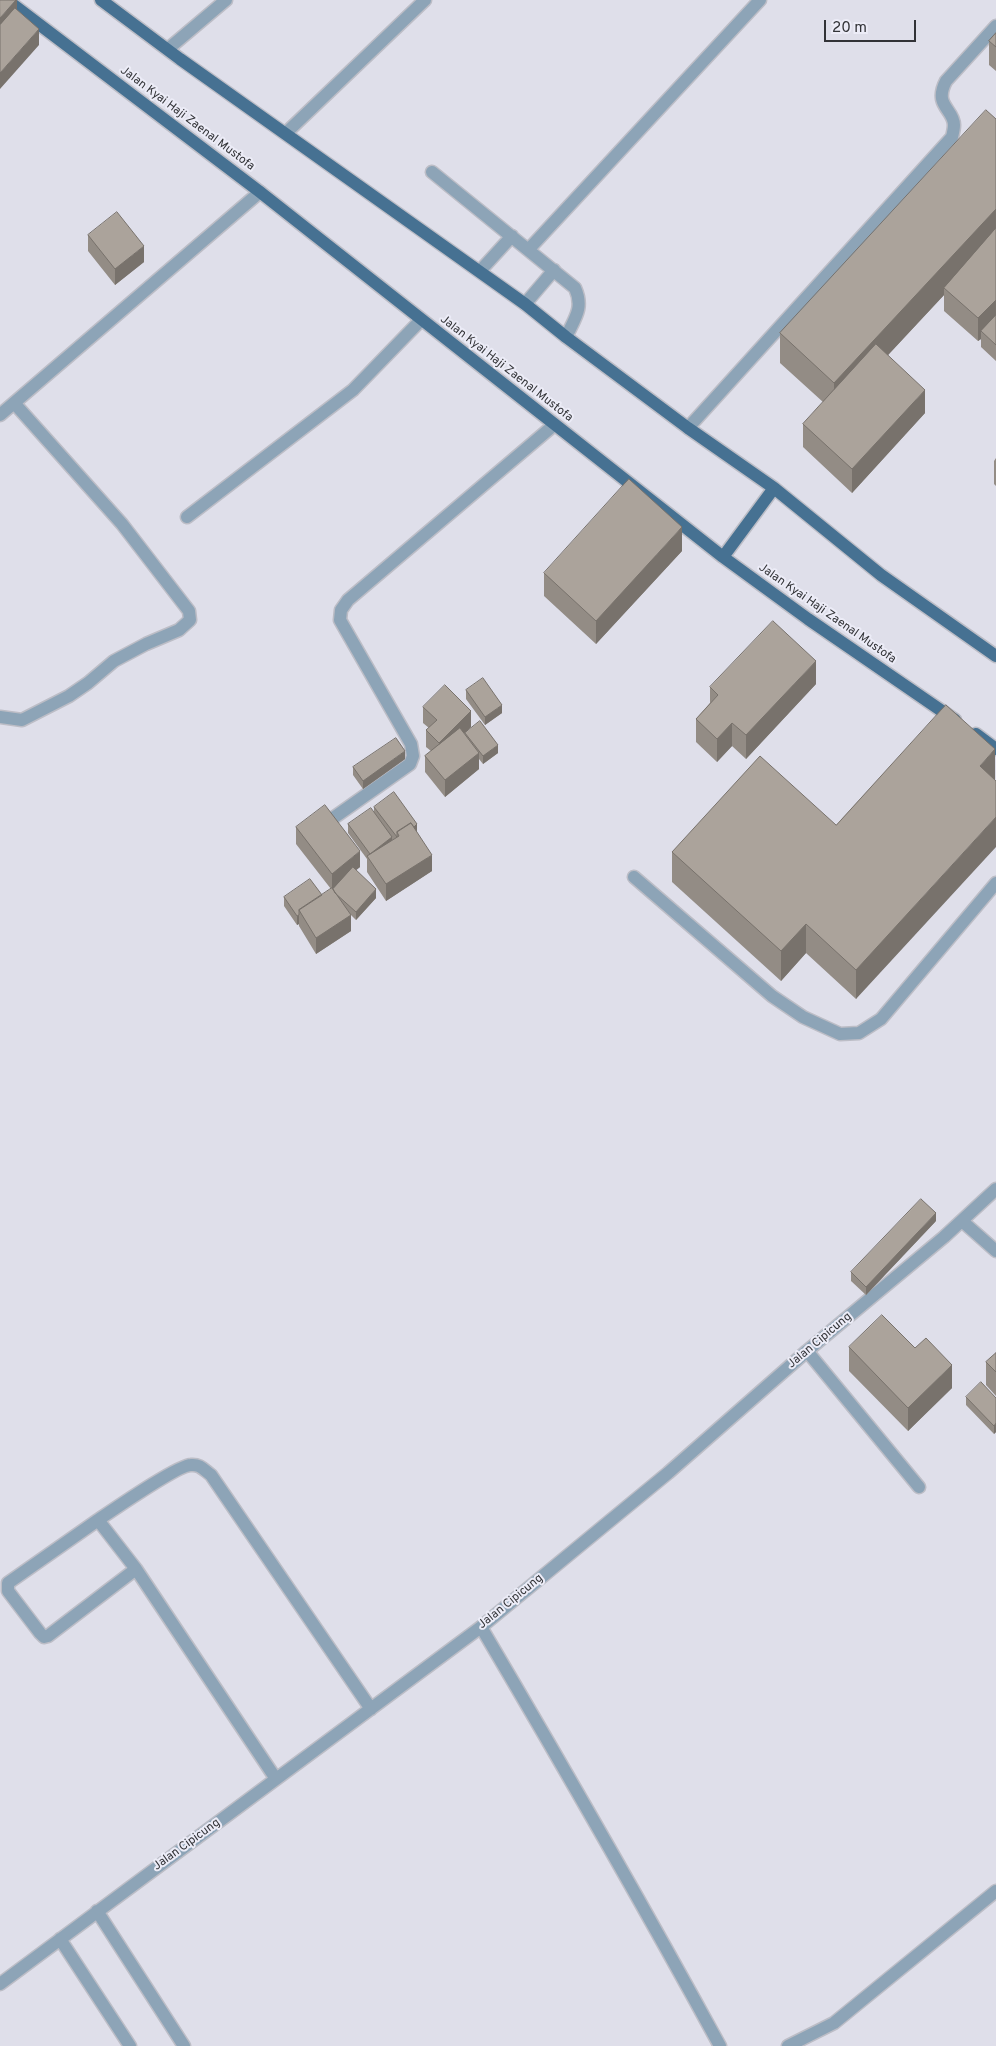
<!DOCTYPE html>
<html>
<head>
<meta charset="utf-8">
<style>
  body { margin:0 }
  #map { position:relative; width:996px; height:2046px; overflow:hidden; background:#dfdfea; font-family:Overpass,sans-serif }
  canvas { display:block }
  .scale { position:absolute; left:824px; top:20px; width:92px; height:22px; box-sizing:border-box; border:2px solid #323337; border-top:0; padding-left:6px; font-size:15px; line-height:18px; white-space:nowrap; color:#323337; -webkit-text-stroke:4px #ececf7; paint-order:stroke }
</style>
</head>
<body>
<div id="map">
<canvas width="996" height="2046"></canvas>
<div class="scale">20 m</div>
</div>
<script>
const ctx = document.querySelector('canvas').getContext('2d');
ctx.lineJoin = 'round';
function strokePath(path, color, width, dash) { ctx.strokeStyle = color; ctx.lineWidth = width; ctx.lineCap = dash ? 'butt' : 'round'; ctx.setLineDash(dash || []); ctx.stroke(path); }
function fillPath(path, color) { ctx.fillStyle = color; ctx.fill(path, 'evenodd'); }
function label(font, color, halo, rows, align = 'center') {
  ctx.font = font + ' Overpass,sans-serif'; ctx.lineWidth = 4; ctx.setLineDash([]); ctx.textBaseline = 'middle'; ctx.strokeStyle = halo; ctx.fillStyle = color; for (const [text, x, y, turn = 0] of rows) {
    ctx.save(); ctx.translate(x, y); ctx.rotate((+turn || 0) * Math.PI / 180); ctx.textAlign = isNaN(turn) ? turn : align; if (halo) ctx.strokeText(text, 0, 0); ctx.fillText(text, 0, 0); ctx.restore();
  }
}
const lane = new Path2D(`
  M168,49L226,0
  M432,172L575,288C584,308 575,318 566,337
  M529,249L760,0
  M480,271L512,236
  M525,304L554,270
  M688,428L952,137C953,133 954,129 954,125C954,109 933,106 946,81L996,26
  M634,877L772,996L803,1017L840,1034L859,1033L881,1019L996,883`);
const street = new Path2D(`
  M286,133L425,0
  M0,415L260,192
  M187,517L353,390L421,320
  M0,717L22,720L69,696L88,683L114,661L146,644L179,630L190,620L189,611L122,524L15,404
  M329,821L410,764L413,756L411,744L340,620L341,610L348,600L554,425
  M962,1221L996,1251
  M807,1351L919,1487
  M98,1520L8,1583V1591L40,1633L44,1637L48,1636L136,1569
  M481,1627C563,1766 643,1905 720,2046
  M276,1779L136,1569L98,1520C113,1510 178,1465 191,1465C200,1464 204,1470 211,1475L371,1709
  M97,1911L184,2046
  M60,1939L130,2046
  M0,1984L481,1627L668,1473L807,1351L944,1237L996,1189
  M788,2046L834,2023L996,1891`);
const primary = new Path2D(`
  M7,0L260,192L723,557L808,619L955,720
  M101,0L180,59L525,304L566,337L688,428L774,488L881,575L996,656
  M723,557L774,488
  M976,734L996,749`);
const wall = new Path2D(`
  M996,33V71L989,65V41Z
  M996,119V361L981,347V339L978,341L944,311V295L888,355L925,413L852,493L803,447V424L823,402L780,363V333Z
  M88,235L144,262L115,285L88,251Z
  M996,458V486L994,484V461Z
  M682,551L596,644L544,596V573Z
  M816,684L746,759L732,746L717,762L696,742V719L710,703V687Z
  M466,690L502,713L485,725L466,699Z
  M423,707L471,727L464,734L465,735V733L498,753L483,764L479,759V769L445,797L425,772V756L431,751L426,747V730L429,728L423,723Z
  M405,759L363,789L353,775V767Z
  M995,779L856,999L806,953L781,981L672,882V852L836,825Z
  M374,807L417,833L432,871L386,901L367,872V859L348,833V824L374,812Z
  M296,827L360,867L356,870L376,898L356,920L350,914L351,931L316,954L299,926V924L297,925L284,906V897L322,895L331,889L296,844Z
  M936,1221L866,1295L851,1281V1272Z
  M849,1347L915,1348L952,1388L908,1431L849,1371Z
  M996,1353V1396L986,1385V1362Z
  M966,1397L996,1398V1432L994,1434L966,1405Z`);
const shadedWall = new Path2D(`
  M16,0H17V22L0,41V18Z
  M39,29V45L0,89V73Z
  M996,209V238L944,288V295L834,413V383Z
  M144,246V262L115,285V269Z
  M996,300V324L981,331V339L978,341V318Z
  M925,390V413L852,493V469Z
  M682,527V551L596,644V621Z
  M816,661V684L746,759V735Z
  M502,705V713L485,725V717Z
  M471,711V727L439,759V743Z
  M732,723V746L717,762V739Z
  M498,745V753L483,764V756Z
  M995,749V779L980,796V766Z
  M405,751V759L363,789V781Z
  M479,753V769L445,797V780Z
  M996,817V847L856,999V970Z
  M417,824V833L399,838Z
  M392,837V846L370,854Z
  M360,851V867L332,890V874Z
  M432,855V871L386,901V884Z
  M376,889V898L356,920V912Z
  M299,915V924L297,925V916Z
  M351,915V931L316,954V938Z
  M806,924V953L781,981V951Z
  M936,1213V1221L866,1295V1287Z
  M952,1365V1388L908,1431V1408Z
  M996,1423V1432L994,1434V1426Z`);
const building = new Path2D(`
  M0,0H16L0,18Z
  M15,8L39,29L0,73V25Z
  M996,33V47L989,41Z
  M986,110L996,119V209L834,383L780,333Z
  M117,212L144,246L115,269L88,235Z
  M996,228V300L978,318L944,288Z
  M996,315V345L981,331Z
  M876,344L925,390L852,469L803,424Z
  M629,479L682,527L596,621L544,573Z
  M773,621L816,661L746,735L732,723L717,739L696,719L718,695L710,687Z
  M483,678L502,705L485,717L466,690Z
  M445,685L471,711L439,743L426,730L437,720L423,707Z
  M946,705L995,749L980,766L996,781V817L856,970L806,924L781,951L672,852L760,756L836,825Z
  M480,721L498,745L483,756L465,733Z
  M460,728L479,753L445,780L425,756Z
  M396,738L405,751L363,781L353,767Z
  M394,792L417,824L414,827L411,823L397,832V837L374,807Z
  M325,805L360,851L332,874L296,827Z
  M371,808L392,837L370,854L348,824Z
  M411,823L432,855L386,884L367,856L399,836L397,832Z
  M353,867L376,889L356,912L335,893L333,889Z
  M310,879L322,895L299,910V915L297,916L284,897Z
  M332,888L351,915L316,938L299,910Z
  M921,1199L936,1213L866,1287L851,1272Z
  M882,1315L915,1348L926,1338L952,1365L908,1408L849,1347Z
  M996,1353V1372L986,1362Z
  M981,1382L996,1398V1423L994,1426L966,1397Z`);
const streetNames = [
  ["Jalan Kyai Haji Zaenal Mustofa",187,119,37],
  ["Jalan Kyai Haji Zaenal Mustofa",506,369,38],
  ["Jalan Kyai Haji Zaenal Mustofa",827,614,35],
  ["Jalan Cipicung",820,1341,-40],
  ["Jalan Cipicung",511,1602,-39],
  ["Jalan Cipicung",187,1845,-36]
];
strokePath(lane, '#bcbdc6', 15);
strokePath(street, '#bcbdc6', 15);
strokePath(primary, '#bcbdc6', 15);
strokePath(lane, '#8da4b7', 12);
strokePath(street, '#8da4b7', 12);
strokePath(primary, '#467192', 12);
fillPath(wall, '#938c85');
fillPath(shadedWall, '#78726c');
fillPath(building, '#aba39b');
strokePath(building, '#78726c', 1);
label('12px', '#323337', '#ececf7', streetNames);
</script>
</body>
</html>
